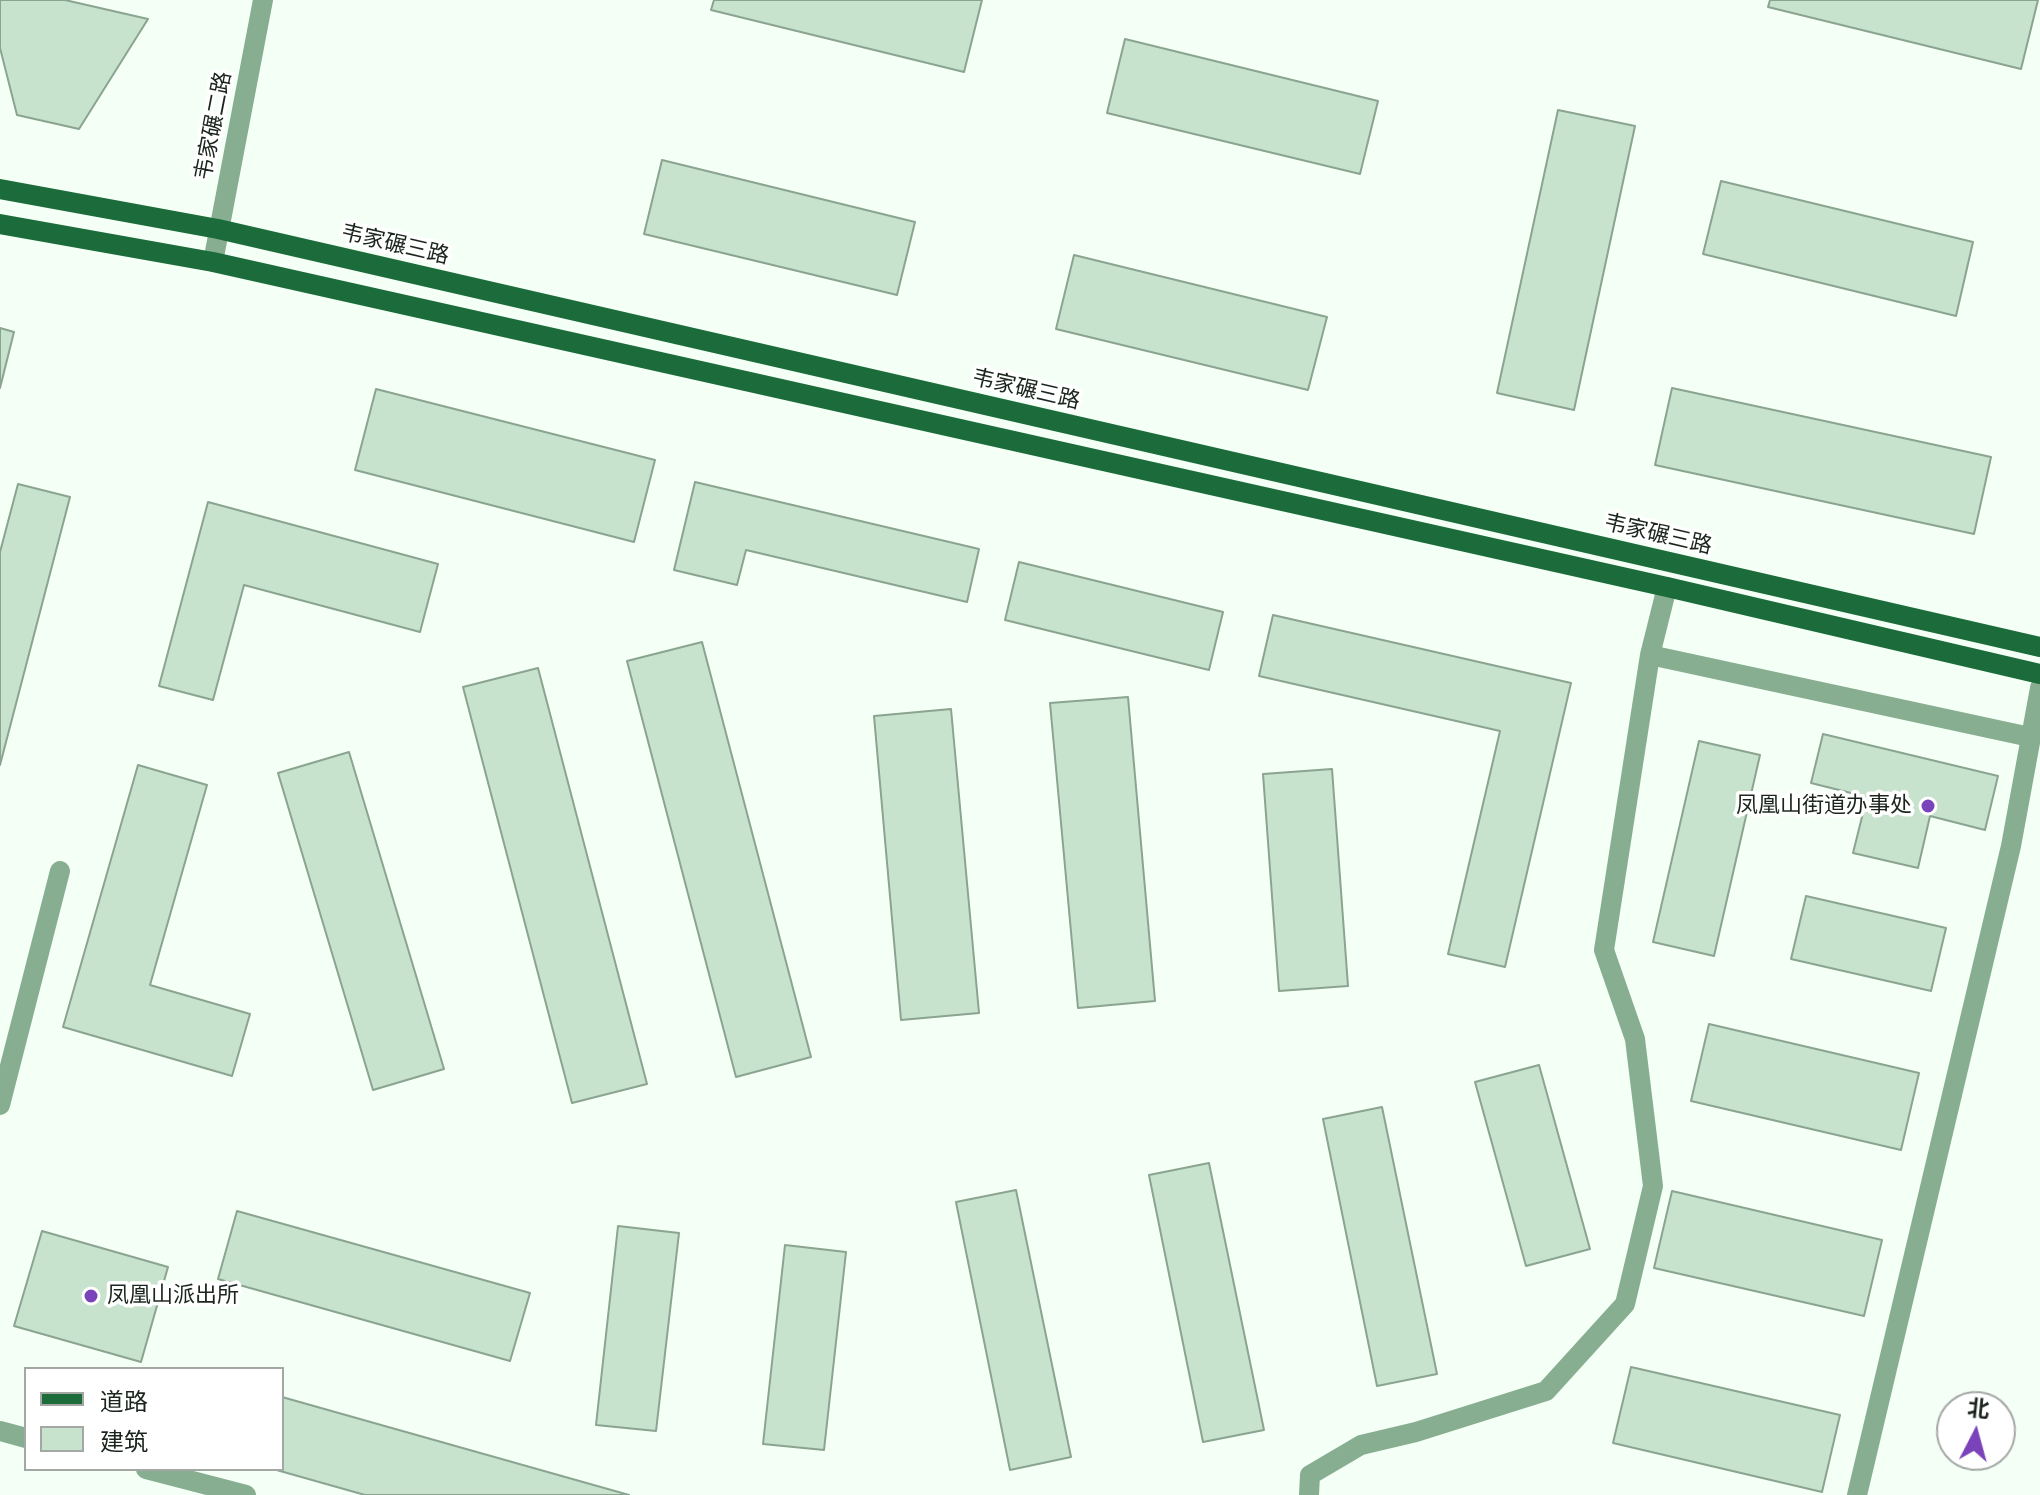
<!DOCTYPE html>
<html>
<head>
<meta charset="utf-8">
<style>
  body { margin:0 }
  #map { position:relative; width:2040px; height:1495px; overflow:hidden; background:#f4fff6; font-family:Bitter,"Noto Sans SC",serif }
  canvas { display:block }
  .legend { position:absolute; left:24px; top:1367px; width:260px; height:104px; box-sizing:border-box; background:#fff; border:2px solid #a4a8a5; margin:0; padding:10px 14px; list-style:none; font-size:24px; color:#1b251d }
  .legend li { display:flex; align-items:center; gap:16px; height:40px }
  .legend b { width:40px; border:2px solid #a4a8a5 }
  .north { position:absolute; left:1936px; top:1391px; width:80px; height:80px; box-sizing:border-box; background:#fff; border:2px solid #a4a8a5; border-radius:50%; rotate:6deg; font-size:22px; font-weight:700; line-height:32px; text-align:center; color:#1b251d }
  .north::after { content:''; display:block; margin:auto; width:28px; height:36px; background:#7a43ba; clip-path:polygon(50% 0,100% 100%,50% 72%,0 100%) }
</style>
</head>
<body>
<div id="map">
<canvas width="2040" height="1495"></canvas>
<ul class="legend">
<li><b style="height:10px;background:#1b6c3a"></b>道路</li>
<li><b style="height:22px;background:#c7e2cd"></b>建筑</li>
</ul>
<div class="north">北</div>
</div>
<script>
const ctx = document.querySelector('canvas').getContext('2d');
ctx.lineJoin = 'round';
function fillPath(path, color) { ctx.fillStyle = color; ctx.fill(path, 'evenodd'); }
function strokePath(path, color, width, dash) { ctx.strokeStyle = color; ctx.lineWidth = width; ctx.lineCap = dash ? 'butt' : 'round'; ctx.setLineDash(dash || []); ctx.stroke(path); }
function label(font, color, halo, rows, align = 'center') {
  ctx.font = font + ' Bitter,"Noto Sans SC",serif'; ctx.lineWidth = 7; ctx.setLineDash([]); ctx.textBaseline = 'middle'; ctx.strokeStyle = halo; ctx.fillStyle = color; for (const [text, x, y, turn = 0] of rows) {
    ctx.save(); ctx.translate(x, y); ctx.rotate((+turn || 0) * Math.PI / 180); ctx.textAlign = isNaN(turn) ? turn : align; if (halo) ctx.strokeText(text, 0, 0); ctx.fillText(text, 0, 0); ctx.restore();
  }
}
const building = new Path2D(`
  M0,0H65L148,19L79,129L17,115L0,48Z
  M714,0H982L964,72L711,10Z
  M1770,0H2038L2021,69L1768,7Z
  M1125,39L1378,101L1360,174L1107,113Z
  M1558,110L1635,126L1574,410L1497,393Z
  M662,160L915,222L897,295L644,234Z
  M1721,181L1973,242L1956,316L1703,254Z
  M1074,255L1327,317L1308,390L1056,329Z
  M0,328L14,332L0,388Z
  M1672,388L1991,457L1974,534L1655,465Z
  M376,389L655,460L634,542L355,470Z
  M695,482L979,549L967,602L746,550L737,585L674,570Z
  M18,484L70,497L0,765V552Z
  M208,502L438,564L420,632L244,585L213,700L159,686Z
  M1019,562L1223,612L1209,670L1005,620Z
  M1273,615L1571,683L1505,967L1448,954L1500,731L1259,676Z
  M702,642L811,1057L736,1077L627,661Z
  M538,668L647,1084L572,1103L463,687Z
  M1128,697L1155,1001L1078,1008L1050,703Z
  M951,709L979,1013L901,1020L874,716Z
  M1823,734L1998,776L1985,830L1930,816L1918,868L1853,853L1867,797L1811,783Z
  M1699,741L1760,755L1714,956L1653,942Z
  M349,752L444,1069L373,1090L278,773Z
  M138,765L207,785L150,985L250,1014L232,1076L63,1027Z
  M1332,769L1348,986L1279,991L1263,774Z
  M1806,896L1946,928L1931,991L1791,959Z
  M1709,1024L1919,1073L1901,1150L1691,1101Z
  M1539,1065L1590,1249L1526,1266L1475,1082Z
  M1382,1107L1437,1374L1377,1386L1323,1119Z
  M1209,1163L1264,1430L1203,1442L1149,1175Z
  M1016,1190L1071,1457L1010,1470L956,1202Z
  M1672,1191L1882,1240L1864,1316L1654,1268Z
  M237,1211L530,1293L510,1361L218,1279Z
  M618,1226L679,1233L656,1431L596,1425Z
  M42,1231L168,1267L141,1362L14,1326Z
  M785,1245L846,1252L824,1450L763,1444Z
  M1631,1367L1840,1415L1822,1492L1613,1443Z
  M282,1397L629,1495H365L273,1469H282Z`);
const minor = new Path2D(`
  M213,262L263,0
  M1650,655L2030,737
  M0,1105L60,871
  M0,1431L26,1438
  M146,1469L246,1495
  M1309,1495L1310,1475L1361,1445L1416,1432L1546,1391L1625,1304L1653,1186L1635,1039L1604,950L1650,655L1667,587
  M1857,1495L2011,846L2040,688`);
const major = new Path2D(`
  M0,189L218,229L2040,647
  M0,224L213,262L1667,587L2040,674`);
const markers = [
  [1928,806,8,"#7a43ba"],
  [91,1296,8,"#7a43ba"]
];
const streetNames = [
  ["韦家碾二路",214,126,-79],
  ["韦家碾三路",395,245,13],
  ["韦家碾三路",1026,390,13],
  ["韦家碾三路",1658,535,13]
];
const poiNames = [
  ["凤凰山街道办事处",1912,806],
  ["凤凰山派出所",107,1296,"left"]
];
fillPath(building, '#c7e2cd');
strokePath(building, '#8aa490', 2);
strokePath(minor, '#88ae91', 20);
strokePath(major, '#1b6c3a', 20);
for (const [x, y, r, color] of markers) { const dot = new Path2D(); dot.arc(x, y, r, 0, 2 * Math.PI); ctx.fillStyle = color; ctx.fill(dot); strokePath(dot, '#fff', 3); }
label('22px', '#1b251d', '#fff', streetNames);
label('22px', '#1b251d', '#fff', poiNames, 'right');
</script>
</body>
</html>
